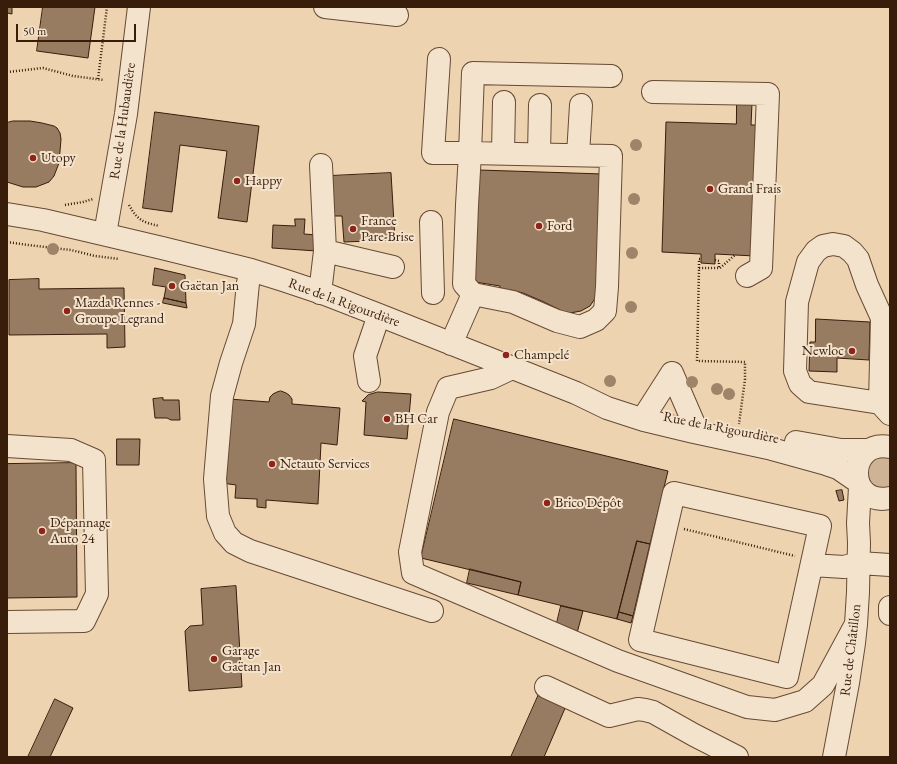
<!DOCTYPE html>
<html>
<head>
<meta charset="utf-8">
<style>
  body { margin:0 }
  #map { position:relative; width:897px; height:764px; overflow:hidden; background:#edd3b0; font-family:"EB Garamond",serif }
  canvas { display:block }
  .frame { position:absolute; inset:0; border:8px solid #391d0b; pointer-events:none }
  .scale { position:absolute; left:16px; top:24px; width:120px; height:18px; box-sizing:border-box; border:2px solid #391d0b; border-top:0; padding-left:5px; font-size:12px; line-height:14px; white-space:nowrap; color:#391d0b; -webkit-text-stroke:3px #f3e2cc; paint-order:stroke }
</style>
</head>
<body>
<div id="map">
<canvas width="897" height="764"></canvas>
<div class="frame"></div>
<div class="scale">50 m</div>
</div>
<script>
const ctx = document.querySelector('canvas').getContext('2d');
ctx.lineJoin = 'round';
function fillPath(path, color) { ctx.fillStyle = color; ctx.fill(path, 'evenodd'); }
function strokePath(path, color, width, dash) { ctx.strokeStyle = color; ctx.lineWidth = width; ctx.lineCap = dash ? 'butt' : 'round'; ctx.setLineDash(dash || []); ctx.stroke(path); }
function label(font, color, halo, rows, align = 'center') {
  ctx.font = font + ' "EB Garamond",serif'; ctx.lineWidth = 4; ctx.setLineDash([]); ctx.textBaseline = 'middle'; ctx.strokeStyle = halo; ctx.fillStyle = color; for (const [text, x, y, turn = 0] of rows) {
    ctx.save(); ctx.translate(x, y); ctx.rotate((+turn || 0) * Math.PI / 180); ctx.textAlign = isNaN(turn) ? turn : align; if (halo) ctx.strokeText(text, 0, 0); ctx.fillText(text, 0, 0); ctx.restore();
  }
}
const green = new Path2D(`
  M878,458H887L890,459V488L883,489L872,485L869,482L867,469L871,462Z`);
const building = new Path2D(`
  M7,7H12V14L7,13Z
  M43,7H95L88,58L37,51Z
  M737,102L752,103L751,125H759L755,256L715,254V264L701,263V254L662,252L666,122L736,124Z
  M155,112L259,126L247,222L218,218L227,151L180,145L172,212L143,208Z
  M13,121H30L42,123L54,126L57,128L60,133L61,139L59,163L54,176L49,182L36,187H23L7,182V123Z
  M479,170L603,174L596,297L590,306L581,311L570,313V315L559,312L560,310L544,302L523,293L511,290L510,291L500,288V286L475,282Z
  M391,173L395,240L344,242L342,216H332L330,176Z
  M295,219H305L304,234L317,235V251L272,248L273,225L295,226Z
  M155,268L185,275L186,303L164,298L166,287L153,285Z
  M39,279V289L124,288L125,347L107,348V334L9,335V280Z
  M164,298L186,303L187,308L163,303Z
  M816,319L870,322L869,360L837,358V372L809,371L810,342H815Z
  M281,391L286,393L289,395L292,399V404L340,408L337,445L321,443L318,504L266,500V508L257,507V499L235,498L236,485L222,483L229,399L269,402L270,397L273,394L277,392Z
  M378,392L411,394L407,439L364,435L366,402L362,401L368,395Z
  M163,398V400H179L180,420H171L167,418H155L153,399Z
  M454,419L668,471L650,544L637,541L617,619L518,595L521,582L421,558Z
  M117,439H140L139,465H117Z
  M76,463L77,597L7,598V464Z
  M842,490L844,500L839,501L836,491Z
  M637,541L650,544L633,616L619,612Z
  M470,569L521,582L518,595L467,583Z
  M236,586L242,687L189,691L185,631L190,626L203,625L201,589Z
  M561,606L583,611L577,633L556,627Z
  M619,612L633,616L631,623L617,619Z
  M539,694L566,706L544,757H511Z
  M55,699L73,708L50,757H28Z`);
const path = new Path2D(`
  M7,72H8L43,68L73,76L104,80
  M98,79L107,7
  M65,205L83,202L93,199
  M129,205C138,221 143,222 159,226
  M7,242L28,245L71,250L95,256L119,259
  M715,260L719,261V268H699L697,361L745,362V379L739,424
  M699,268V259H701
  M720,268L735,255
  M684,529L795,556`);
const minor = new Path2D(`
  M325,7L397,15
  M439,59L433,153H470L473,73L611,76
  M653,92L768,94L761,268L747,276
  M503,153L504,102
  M539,154L540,105
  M578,155L581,105
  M321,165L325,251
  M7,214L43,220L162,248L251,270L283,280L325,294L379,315L576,393L607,408L644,420L694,432L768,448L826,464L838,468L857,481
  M431,222L433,293
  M105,234L126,114L139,7
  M251,270L248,283L244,324L231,363L222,396L215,479L218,516L225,533L234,543L250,551L432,611
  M320,293L325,251L393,267
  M451,344L473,294L513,302L557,321L580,327L596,320L605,311L607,287L611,156L470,153L467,205L464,284L473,294
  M512,368L491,378L448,388L438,412L410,552L413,573L618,661L747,707L775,710L805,701L823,685L856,624
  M672,373L694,424
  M369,381L365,356L379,315
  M880,403L882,318L867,285L858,259L852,252L844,246L833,244L823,246L816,251L808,262L797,302L795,371L800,384L809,392L880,403L890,414
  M647,412L672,373
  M796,442L841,450H868
  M7,446L71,450L94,460L97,594L84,621L7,622
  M890,447C846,439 846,507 890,498
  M674,493L820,526L787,677L640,640Z
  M812,565L844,567L859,563L890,565
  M890,607V614
  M546,687L609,716L638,709L645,710L653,712L694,735L737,757
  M834,757L848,683L854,643L856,624L858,592L859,543L858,523L860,487`);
const trees = [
  [636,145],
  [634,199],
  [53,249],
  [632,253],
  [631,307],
  [610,381],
  [692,382],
  [717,389],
  [729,394]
];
const markers = [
  [33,158,4,"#8f2418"],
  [237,181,4,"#8f2418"],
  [710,189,4,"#8f2418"],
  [539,226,4,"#8f2418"],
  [353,229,4,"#8f2418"],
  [172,286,4,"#8f2418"],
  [67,311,4,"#8f2418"],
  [852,351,4,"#8f2418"],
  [506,355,4,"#8f2418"],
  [387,419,4,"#8f2418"],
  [272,464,4,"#8f2418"],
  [547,503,4,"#8f2418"],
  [42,531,4,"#8f2418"],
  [214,659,4,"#8f2418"]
];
const streetNames = [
  ["Rue de la Hubaudière",123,121,-82],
  ["Rue de la Rigourdière",344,303,20],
  ["Rue de la Rigourdière",721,428,11],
  ["Rue de Châtillon",851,650,-83]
];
const poiNames = [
  ["Utopy",41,158],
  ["Happy",245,181],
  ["Grand Frais",718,189],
  ["France",361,221],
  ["Pare-Brise",361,237],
  ["Ford",547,226],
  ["Gaëtan Jan",180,286],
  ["Mazda Rennes -",75,303],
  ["Groupe Legrand",75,319],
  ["Newloc",844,351,"right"],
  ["Champelé",514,355],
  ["BH Car",395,419],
  ["Netauto Services",280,464],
  ["Brico Dépôt",555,503],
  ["Dépannage",50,523],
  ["Auto 24",50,539],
  ["Garage",222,651],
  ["Gaëtan Jan",222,667]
];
fillPath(green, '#ceb494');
fillPath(building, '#977c61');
strokePath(building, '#391d0b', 1);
strokePath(minor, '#664a34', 24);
strokePath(path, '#391d0b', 2.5, [1, 2]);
strokePath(minor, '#f3e2cc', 22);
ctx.fillStyle = '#9e8468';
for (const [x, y] of trees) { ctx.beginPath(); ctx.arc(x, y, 6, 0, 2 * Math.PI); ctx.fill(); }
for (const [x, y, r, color] of markers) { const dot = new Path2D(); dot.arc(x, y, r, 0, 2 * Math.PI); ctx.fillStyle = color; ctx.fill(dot); strokePath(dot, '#f3e2cc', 1.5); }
label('14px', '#391d0b', '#f3e2cc', streetNames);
label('14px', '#391d0b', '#f3e2cc', poiNames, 'left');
</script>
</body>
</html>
